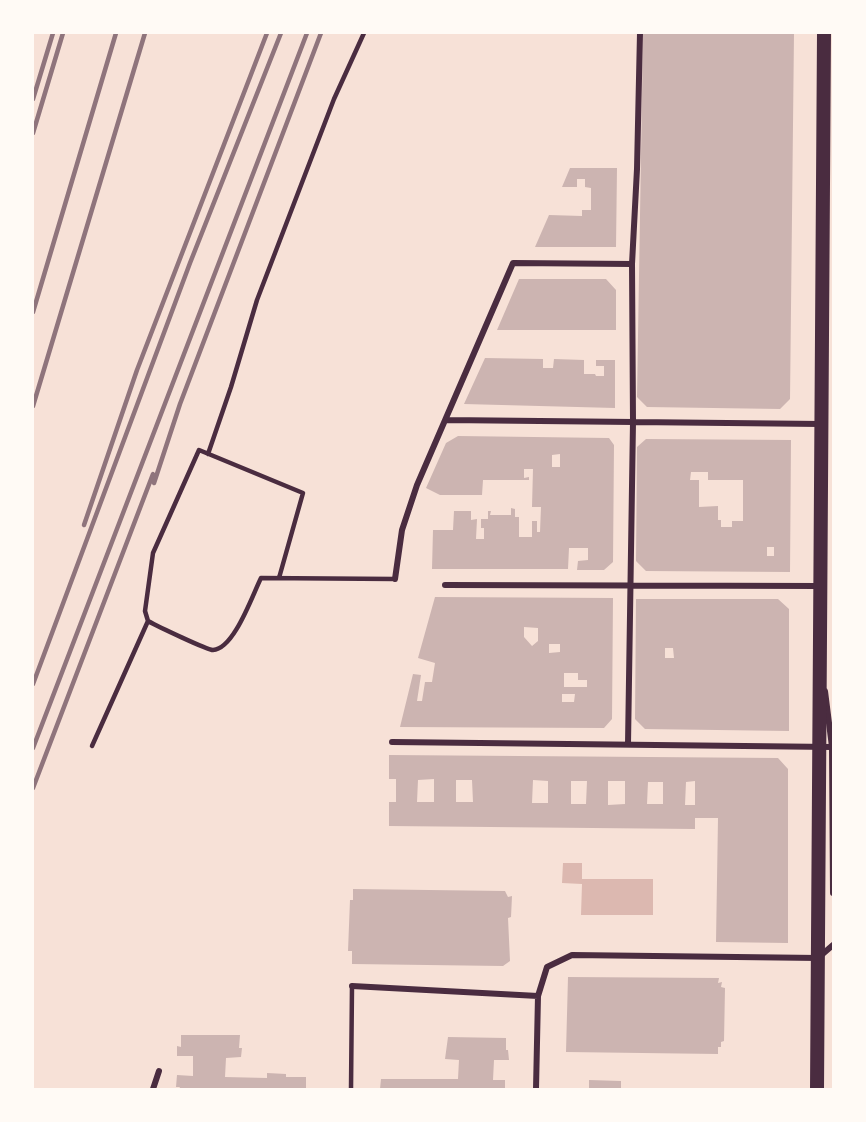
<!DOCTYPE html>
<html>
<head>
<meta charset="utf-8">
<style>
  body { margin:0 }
  #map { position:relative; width:866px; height:1122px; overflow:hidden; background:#f7e1d7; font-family:"Roboto Condensed",sans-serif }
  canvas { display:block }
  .frame { position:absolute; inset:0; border:34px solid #fffaf5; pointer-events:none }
</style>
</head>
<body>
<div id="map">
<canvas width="866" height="1122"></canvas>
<div class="frame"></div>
</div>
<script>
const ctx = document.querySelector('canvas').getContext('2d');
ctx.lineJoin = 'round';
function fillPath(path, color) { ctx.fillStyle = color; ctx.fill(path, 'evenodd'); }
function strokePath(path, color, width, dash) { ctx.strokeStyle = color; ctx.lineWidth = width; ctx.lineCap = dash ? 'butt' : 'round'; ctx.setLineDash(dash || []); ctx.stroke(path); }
const water = new Path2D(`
  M563,863H582V879H653V915H581L582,884L562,883Z`);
const building = new Path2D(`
  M643,33H794L790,399L780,409L647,407L637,397Z
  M570,168H617L616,247H535L549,215L582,216V210H591V188L585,187V179H577V187H562Z
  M519,279H606L616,290V330H497Z
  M485,358L543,359V368H553L554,359L584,360V374H595L596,376H604V366H596V360H615V408L464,404Z
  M458,436L609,438L614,445L613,562L604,570H577L578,561L588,560V548H569L568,569H432L433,530H453L454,511H471V520L477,519L476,539H484V528H481V519H488V511H491L490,515H511V508L515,509V517H519V537H532V521H537V532H540L541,507H532L533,469H524V478L529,477V480H483L482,495H440L426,488L446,443ZM560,454V467H552V455Z
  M646,439L791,440L790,572L646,571L636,561L637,447ZM691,472H708V480H743V521H732V527H721V520H718V506L699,507V480H690ZM767,547H774V556H767Z
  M435,597L613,598L612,719L604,728L400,727L413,674L421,675L417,701H422L425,682H432L435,663L418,658ZM524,627L538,628V641L532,646L524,637ZM549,644H560V652L549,653ZM564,673H578V680H587V687H564ZM562,694H575L574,702H562Z
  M636,599H778L789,609V731L645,729L635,719ZM665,648H673L674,658H665Z
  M389,755L778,758L788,769V943L716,942L718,818H695V829L389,826V802H396V779H389ZM434,779V802H417L418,780ZM456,780H472L473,802H456ZM533,780L548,781V803H532ZM571,781H587L586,804H571ZM608,781H625V804L608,805ZM695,781V805H685L686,782ZM648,782H663V804H647Z
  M353,889L505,891L508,897L512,896L511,917L508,918L510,961L503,966L352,964V951H348L350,900H353Z
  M568,977L719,978L718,983L722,982L721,987L725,988L724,1041L721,1042V1047H718V1054L566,1052Z
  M181,1035H240L239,1048H242L241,1057L226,1058L225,1077L267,1078V1073L286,1074V1077H306V1089H179L180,1087H176L177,1075L193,1076V1056H177V1046L181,1047Z
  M448,1037L506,1038V1050H508L509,1060H494L493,1080H505V1089H380L381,1079H458L459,1060L445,1059Z
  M589,1080L621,1081V1089H589Z`);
const service = new Path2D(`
  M208,454L231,387L257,300L334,99L364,33
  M279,578L303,493L199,450L153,553L145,611L148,621C157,626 207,650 213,650C234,649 252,596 261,578L395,579
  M92,746L148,621
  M351,1089L352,986`);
const minor = new Path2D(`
  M446,420L821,424
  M395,579L402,530L417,485L513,263L632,264
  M445,585L820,586
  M825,691L832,747L833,893
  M392,742L832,747
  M628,744L633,422L632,264L637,169L640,33
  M352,986L538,996
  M153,1089L159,1071
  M536,1089L538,996L547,967L572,955L818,958L833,945`);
const primary = new Path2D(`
  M817,1089L824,33`);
const rail = new Path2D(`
  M33,99L53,33
  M33,133L63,33
  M33,312L116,33
  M33,406L145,33
  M154,483L180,404L321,33
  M84,525L137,370L267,33
  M33,684L190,263L281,33
  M33,748L307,33
  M33,788L153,474`);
fillPath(water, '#dcb8b0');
fillPath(building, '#ccb4b1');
strokePath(service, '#4a2c40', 4.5);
strokePath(minor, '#4a2c40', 6);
strokePath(primary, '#4a2c40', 14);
strokePath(rail, '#8f747c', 4.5);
</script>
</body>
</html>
